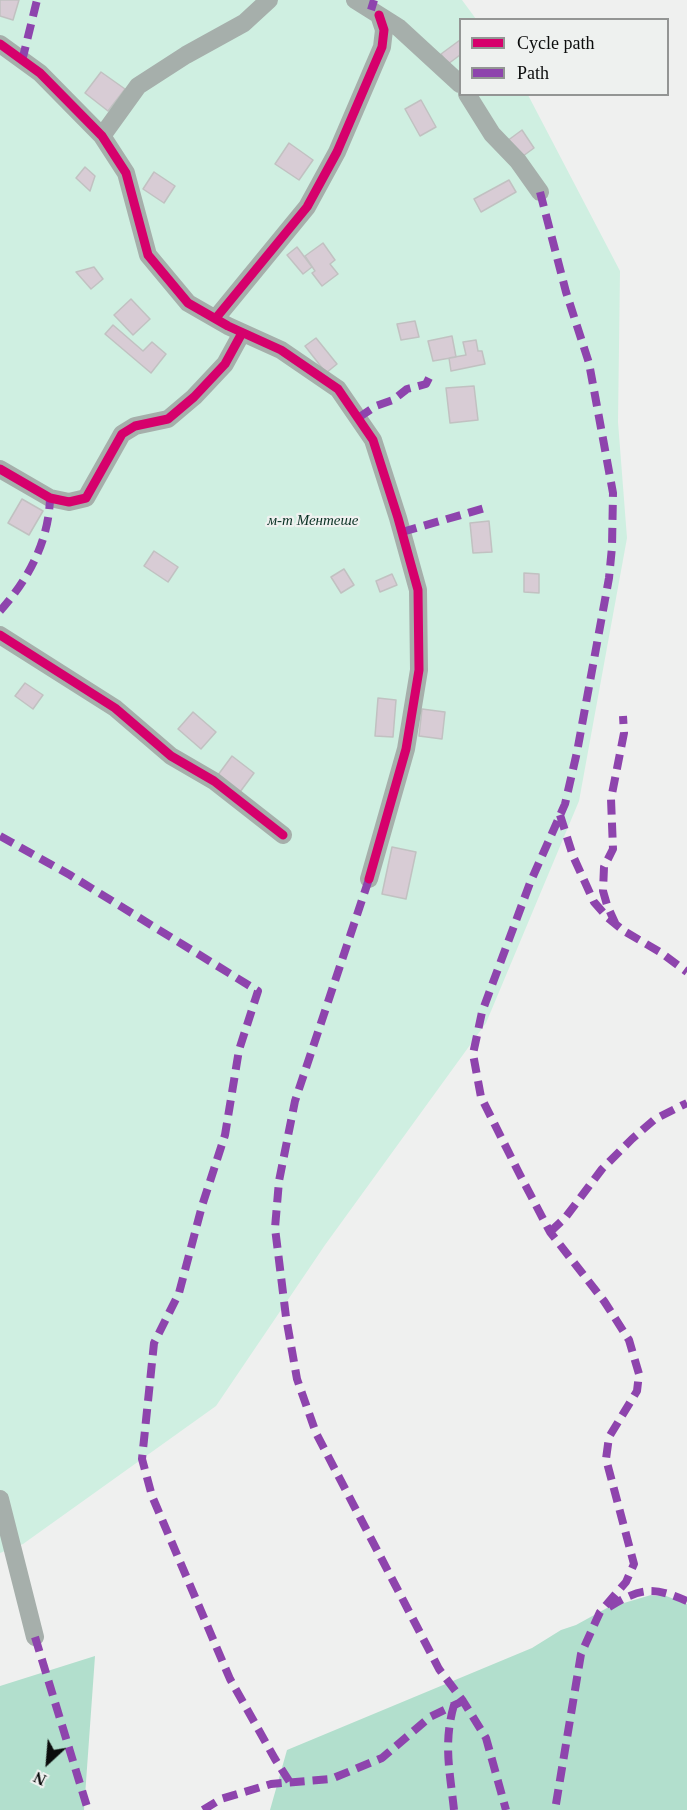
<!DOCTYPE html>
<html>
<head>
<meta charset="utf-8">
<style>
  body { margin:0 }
  #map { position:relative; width:687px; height:1810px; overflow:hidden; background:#eff0ef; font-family:Georgia,serif }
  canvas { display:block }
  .legend { position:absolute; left:459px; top:18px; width:210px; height:78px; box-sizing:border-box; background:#eef1ef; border:2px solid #939594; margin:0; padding:8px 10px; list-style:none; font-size:18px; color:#0b0c0c }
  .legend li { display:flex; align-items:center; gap:12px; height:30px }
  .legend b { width:30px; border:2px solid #939594 }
  .north { position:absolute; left:18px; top:1732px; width:60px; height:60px; -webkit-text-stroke:4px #eef1ef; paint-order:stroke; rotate:206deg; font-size:16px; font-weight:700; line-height:24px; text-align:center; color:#0b0c0c }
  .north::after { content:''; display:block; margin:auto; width:21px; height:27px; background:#0b0c0c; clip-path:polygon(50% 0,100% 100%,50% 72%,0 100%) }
</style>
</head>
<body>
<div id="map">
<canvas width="687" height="1810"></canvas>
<ul class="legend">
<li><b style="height:8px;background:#d6006c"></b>Cycle path</li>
<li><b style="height:8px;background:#8e44ad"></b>Path</li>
</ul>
<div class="north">N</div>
</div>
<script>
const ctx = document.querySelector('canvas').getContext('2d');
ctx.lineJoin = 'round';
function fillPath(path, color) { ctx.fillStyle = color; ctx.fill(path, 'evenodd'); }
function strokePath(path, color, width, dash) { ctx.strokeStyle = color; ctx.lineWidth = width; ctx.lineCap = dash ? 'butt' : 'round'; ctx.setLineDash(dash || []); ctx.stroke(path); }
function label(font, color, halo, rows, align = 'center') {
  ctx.font = font + ' Georgia,serif'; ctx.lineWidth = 4.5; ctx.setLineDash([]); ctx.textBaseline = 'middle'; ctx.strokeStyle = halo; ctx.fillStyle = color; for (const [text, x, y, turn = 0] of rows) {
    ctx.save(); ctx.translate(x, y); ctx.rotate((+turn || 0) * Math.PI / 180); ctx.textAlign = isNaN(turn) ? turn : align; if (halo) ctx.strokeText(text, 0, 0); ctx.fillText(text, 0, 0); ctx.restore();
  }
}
const green = new Path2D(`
  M0,0H462L476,19L460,20V94L528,95L620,271L618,422L627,538L579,801L486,1023L325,1245L216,1406L23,1544L0,1553Z`);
const forest = new Path2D(`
  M661,1594L687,1604V1810H270L287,1750L532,1648L561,1630L576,1625L607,1608L651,1595L656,1596Z
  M95,1656L84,1810H0V1686Z`);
const building = new Path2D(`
  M0,0H19L13,20L0,16Z
  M460,40V55L448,64L441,54Z
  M101,72L125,89L108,111L85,93Z
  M421,100L436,127L420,136L405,109Z
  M522,130L534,148L519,159L507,141Z
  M289,143L313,160L299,180L275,164Z
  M85,167L95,176L90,191L76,178Z
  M154,172L175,186L164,203L143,189Z
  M509,180L516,192L481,212L474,199Z
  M323,243L335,260L330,264L338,274L322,286L312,273L315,271L305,256Z
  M297,247L312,267L303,274L287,255Z
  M94,267L103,279L91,289L76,272Z
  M131,299L150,319L133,335L114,315Z
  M415,321L419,337L401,340L397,324Z
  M113,325L143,351L152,342L166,354L151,373L105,334Z
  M452,336L456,357L433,361L428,341Z
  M316,338L337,364L326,373L305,346Z
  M476,340L478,351H482L485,364L451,371L449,358L466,355L463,342Z
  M474,386L478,420L450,423L446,388Z
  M22,499L43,511L29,535L8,523Z
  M489,521L492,552L473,553L470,523Z
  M154,551L178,567L168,582L144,566Z
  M344,569L354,585L341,593L331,577Z
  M524,573L539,574V593L524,592Z
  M392,574L397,585L380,592L376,581Z
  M25,683L43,695L33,709L15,696Z
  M378,698L396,700L393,737L375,736Z
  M422,709L445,712L442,739L419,736Z
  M193,712L216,732L201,749L178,729Z
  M232,756L254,773L240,792L218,775Z
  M392,847L416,852L406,899L382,894Z`);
const minor = new Path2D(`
  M355,0L398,27L460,84
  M0,44L40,73L102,136L126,173L148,255L188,303L228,326L281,350L338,389L373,440L398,518L418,590L419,670L406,749L369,879
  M467,94L492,134L518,161L540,192
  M102,136L138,86L186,55L244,23L269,0
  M216,318L307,207L337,152L382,47L384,30L379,15
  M0,469L50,498L69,502L86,498L122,434L135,426L168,419L194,397L225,364L242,333
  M0,635L115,708L171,756L214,781L283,835
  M0,1499L35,1637`);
const quiet = new Path2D(`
  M371,10L374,0
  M22,61L37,0
  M540,192L566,292L589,363L613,493L612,547L609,578L577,752L565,804L530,883L482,1012L473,1054L481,1097L519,1173L550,1232L604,1301L629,1340L639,1374L637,1391L609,1437L606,1459L634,1564L626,1582L600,1612L581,1654L555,1810
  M358,418L376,406L393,400L407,389L426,384L429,378
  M402,532L485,508
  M0,611C28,580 49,541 50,498
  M560,815L573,856L594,902L608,918L624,931L660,952L687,972
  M0,836L70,875L258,991L239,1050L225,1135L202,1206L179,1293L154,1343L142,1459L152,1496L230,1679L275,1759L291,1784
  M369,879L295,1101L279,1181L275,1228L286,1317L297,1379L316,1433L439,1669L463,1701L486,1738L506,1810
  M616,925L607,905L603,891L604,867L613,849L611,799L624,733L623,716
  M550,1232L565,1218L602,1169L632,1139L655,1119L687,1103
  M609,1607C640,1588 653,1586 687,1601
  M35,1637L88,1810
  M454,1705C443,1743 450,1772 454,1810
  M203,1810L221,1799L271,1784L331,1779L382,1758L430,1717L463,1701`);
const cycleway = new Path2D(`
  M0,44L40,73L102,136L126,173L148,255L188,303L228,326L281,350L338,389L373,440L398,518L418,590L419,670L406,749L369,879
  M216,318L307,207L337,152L382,47L384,30L379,15
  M0,469L50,498L69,502L86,498L122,434L135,426L168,419L194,397L225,364L242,333
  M0,635L115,708L171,756L214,781L283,835`);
const parkNames = [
  ["м-т Ментeше",313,521]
];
fillPath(green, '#cfefe1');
fillPath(forest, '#b2dfcd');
fillPath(building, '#d8ccd5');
strokePath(building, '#c1c1c1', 1.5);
strokePath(minor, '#a6afab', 18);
strokePath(quiet, '#8e44ad', 8, [15, 8]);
strokePath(cycleway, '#d6006c', 9);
label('italic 15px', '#0a3124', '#eef1ef', parkNames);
</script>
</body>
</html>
